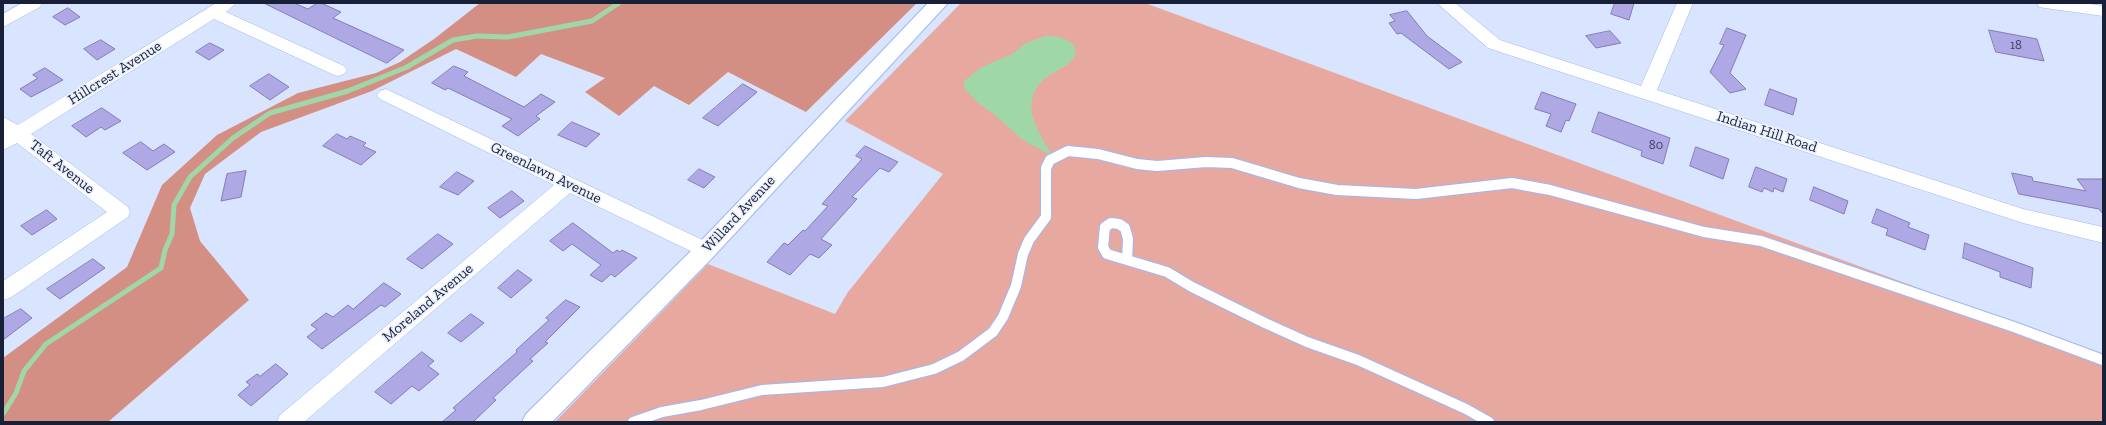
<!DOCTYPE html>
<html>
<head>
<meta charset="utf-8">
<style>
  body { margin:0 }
  #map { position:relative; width:2106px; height:425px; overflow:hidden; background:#d9e4fe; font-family:"Zilla Slab",serif }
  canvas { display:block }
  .frame { position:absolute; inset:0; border:4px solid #182038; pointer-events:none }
</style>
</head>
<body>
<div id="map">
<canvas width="2106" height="425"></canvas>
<div class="frame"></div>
</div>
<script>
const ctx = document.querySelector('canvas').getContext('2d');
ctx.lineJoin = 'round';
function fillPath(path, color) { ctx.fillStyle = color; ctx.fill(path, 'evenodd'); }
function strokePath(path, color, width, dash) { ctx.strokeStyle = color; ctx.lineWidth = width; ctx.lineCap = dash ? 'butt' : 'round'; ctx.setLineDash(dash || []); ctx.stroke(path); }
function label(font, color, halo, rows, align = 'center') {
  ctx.font = font + ' "Zilla Slab",serif'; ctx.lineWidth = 3.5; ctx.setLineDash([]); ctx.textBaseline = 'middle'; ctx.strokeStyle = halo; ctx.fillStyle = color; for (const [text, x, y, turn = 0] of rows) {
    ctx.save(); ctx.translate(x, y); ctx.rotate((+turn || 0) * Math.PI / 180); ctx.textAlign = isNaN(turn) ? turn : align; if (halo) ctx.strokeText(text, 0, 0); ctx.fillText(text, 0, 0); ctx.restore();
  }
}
const green = new Path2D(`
  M961,3H1145L2103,356V422H555L708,264L835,314L848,292L943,174L845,121Z`);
const forest = new Path2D(`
  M480,3H917L806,112L728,72L689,105L654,86L619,116L585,92L605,78L541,54L516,77L456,49L372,91L261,132L205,174L190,208L200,241L249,300L108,422H3V358L127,267L162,185L217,135L298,93L376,73L400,62L434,39Z`);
const water = new Path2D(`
  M1045,36C1056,35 1082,40 1074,57C1070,65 1057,70 1050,75C1017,97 1035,127 1051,153L1049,154L1023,140L996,116L977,102L964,88V81L982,67L1012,54L1026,43Z`);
const stream = new Path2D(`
  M3,414L16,393L24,371L46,344L161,268L165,250L172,234L174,205L190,177L233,138L270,113L348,91L407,67L453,40L477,36L508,37L592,21L619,3`);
const building = new Path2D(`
  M264,3H294L308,9L317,3H321L341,12L333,18L404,50L387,63Z
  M1615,3H1634L1629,20L1611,14Z
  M68,8L80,17L65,25L53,17Z
  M1407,11L1427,36L1462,62L1449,69L1401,33L1397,34L1389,23L1395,21L1390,15Z
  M1727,28L1746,35L1730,73L1746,89L1730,93L1710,72L1724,45L1720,44Z
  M1989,30L2037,39L2044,61L1996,52Z
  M1610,31L1621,43L1596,48L1586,36Z
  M101,40L115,49L97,60L84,49Z
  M210,43L224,50L209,60L196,52Z
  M454,66L468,72L464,76L524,107L541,94L555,102L536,116L540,119L518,136L502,126L512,119L448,88L445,90L432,83Z
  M45,68L63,80L31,97L20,89L38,78L33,75Z
  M269,74L289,87L270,100L250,86Z
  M743,84L757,92L718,126L703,118Z
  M1770,89L1797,99L1793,115L1765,105Z
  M1542,92L1576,104L1569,121L1566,120L1561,132L1546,126L1551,114L1535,109Z
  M102,108L121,121L105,130L101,127L86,137L72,126Z
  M1599,112L1670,138L1663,164L1641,156L1642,151L1592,132Z
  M572,122L600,134L586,147L558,135Z
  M337,134L347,139L350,136L366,143L363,146L376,152L361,165L323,146Z
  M141,142L153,151L164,144L175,152L147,170L123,153Z
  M865,146L898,162L889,172L880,168L852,197L857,199L821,239L832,245L819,258L810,254L790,275L767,262L784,243L788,245L803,230L805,231L828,206L822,204L862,159L856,156Z
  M1696,147L1729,159L1723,179L1690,166Z
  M1756,167L1787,179L1783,192L1774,188L1773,192L1764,188L1762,192L1749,187Z
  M699,169L715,177L704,188L688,180Z
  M246,171L241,197L221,201L227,174Z
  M457,172L474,181L458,195L440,187Z
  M2012,173L2032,177L2033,181L2086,191L2077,179H2103V214L2099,209L2019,194Z
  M1814,187L1848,201L1844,214L1810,200Z
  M512,191L524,201L500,218L488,208Z
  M1877,209L1910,223L1908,227L1929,235L1925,250L1886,235L1888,229L1872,223Z
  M47,210L57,219L32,235L21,226Z
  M573,223L613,253L617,250L620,252L622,250L637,258L615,277L611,274L602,282L590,275L601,265L572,244L563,251L550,241Z
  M438,234L453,244L422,269L407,259Z
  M1965,243L2033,268L2031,288L2000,277V272L1963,258Z
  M93,259L105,268L60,299L47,289Z
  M518,270L532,280L511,298L498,288Z
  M384,283L401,294L385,307L381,305L322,349L307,337L317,329L311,325L326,313L333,317L348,305L353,309Z
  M566,300L580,307L545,342L548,343L530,359L533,361L493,398L496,400L473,422H442L456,410L453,408L517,352L516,350L549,320L546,318Z
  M21,309L32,318L3,340V319Z
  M471,314L484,323L461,342L448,333Z
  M422,352L434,361L428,366L439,374L419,391L412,386L391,404L375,392Z
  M276,364L288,374L251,406L238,395L250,385L246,382L257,374L260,376Z`);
const lane = new Path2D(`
  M1111,223L1119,224L1125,228L1128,239L1127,260L1107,254L1103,247L1105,227Z
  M1127,260L1167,272L1192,287L1265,323L1307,342L1358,360L1466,409L1489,422
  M633,422L662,412L701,405L762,390L883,382L934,369L961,356L993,332L1003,317L1016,286L1023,254L1029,240L1046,217V168L1050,160L1068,151L1098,154L1137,164L1157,166L1206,162L1232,163L1299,183L1337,190L1416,194L1512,183L1550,190L1704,232L1761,241L2014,327L2103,360`);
const street = new Path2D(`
  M22,3H42L40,7L3,27V14Z
  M216,3H236L226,12L344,66L347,70L344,74L338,76L332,74L214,19L31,134L128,207L130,212L128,217L10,298L3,300V281L107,212L17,143L3,150V117L18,125Z
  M1437,3H1455L1500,40L1641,86L1677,3H1693L1657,90L2023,209L2103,227V243L2023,223L1488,48Z
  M2037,3H2084L2103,6V16L2045,8L2039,7Z
  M386,89L713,245L716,250L713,255L706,258L699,255L570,193L304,422H277L280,415L554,185L380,99L377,95L380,91Z`);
const secondary = new Path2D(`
  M928,3H948L714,256L552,422H522L526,414L698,244Z`);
const numberNames = [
  ["18",2016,45],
  ["80",1656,145]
];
const streetNames = [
  ["Hillcrest Avenue",115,73,-32],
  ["Indian Hill Road",1767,132,18],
  ["Taft Avenue",62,167,38],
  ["Greenlawn Avenue",546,173,26],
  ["Willard Avenue",739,214,-47],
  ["Moreland Avenue",428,303,-40]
];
fillPath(green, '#e7a99f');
fillPath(forest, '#d48f85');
fillPath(water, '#a0d7a8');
strokePath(stream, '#a0d7a8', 5);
fillPath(building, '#aea8e4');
strokePath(building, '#837bba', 1);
strokePath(lane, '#9fb6f6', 12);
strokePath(street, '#9fb6f6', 1);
strokePath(secondary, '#9fb6f6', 2);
strokePath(lane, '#fff', 10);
fillPath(street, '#fff');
fillPath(secondary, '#fff');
label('13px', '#3e4263', null, numberNames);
label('15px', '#182038', '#ecf1fe', streetNames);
</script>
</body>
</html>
